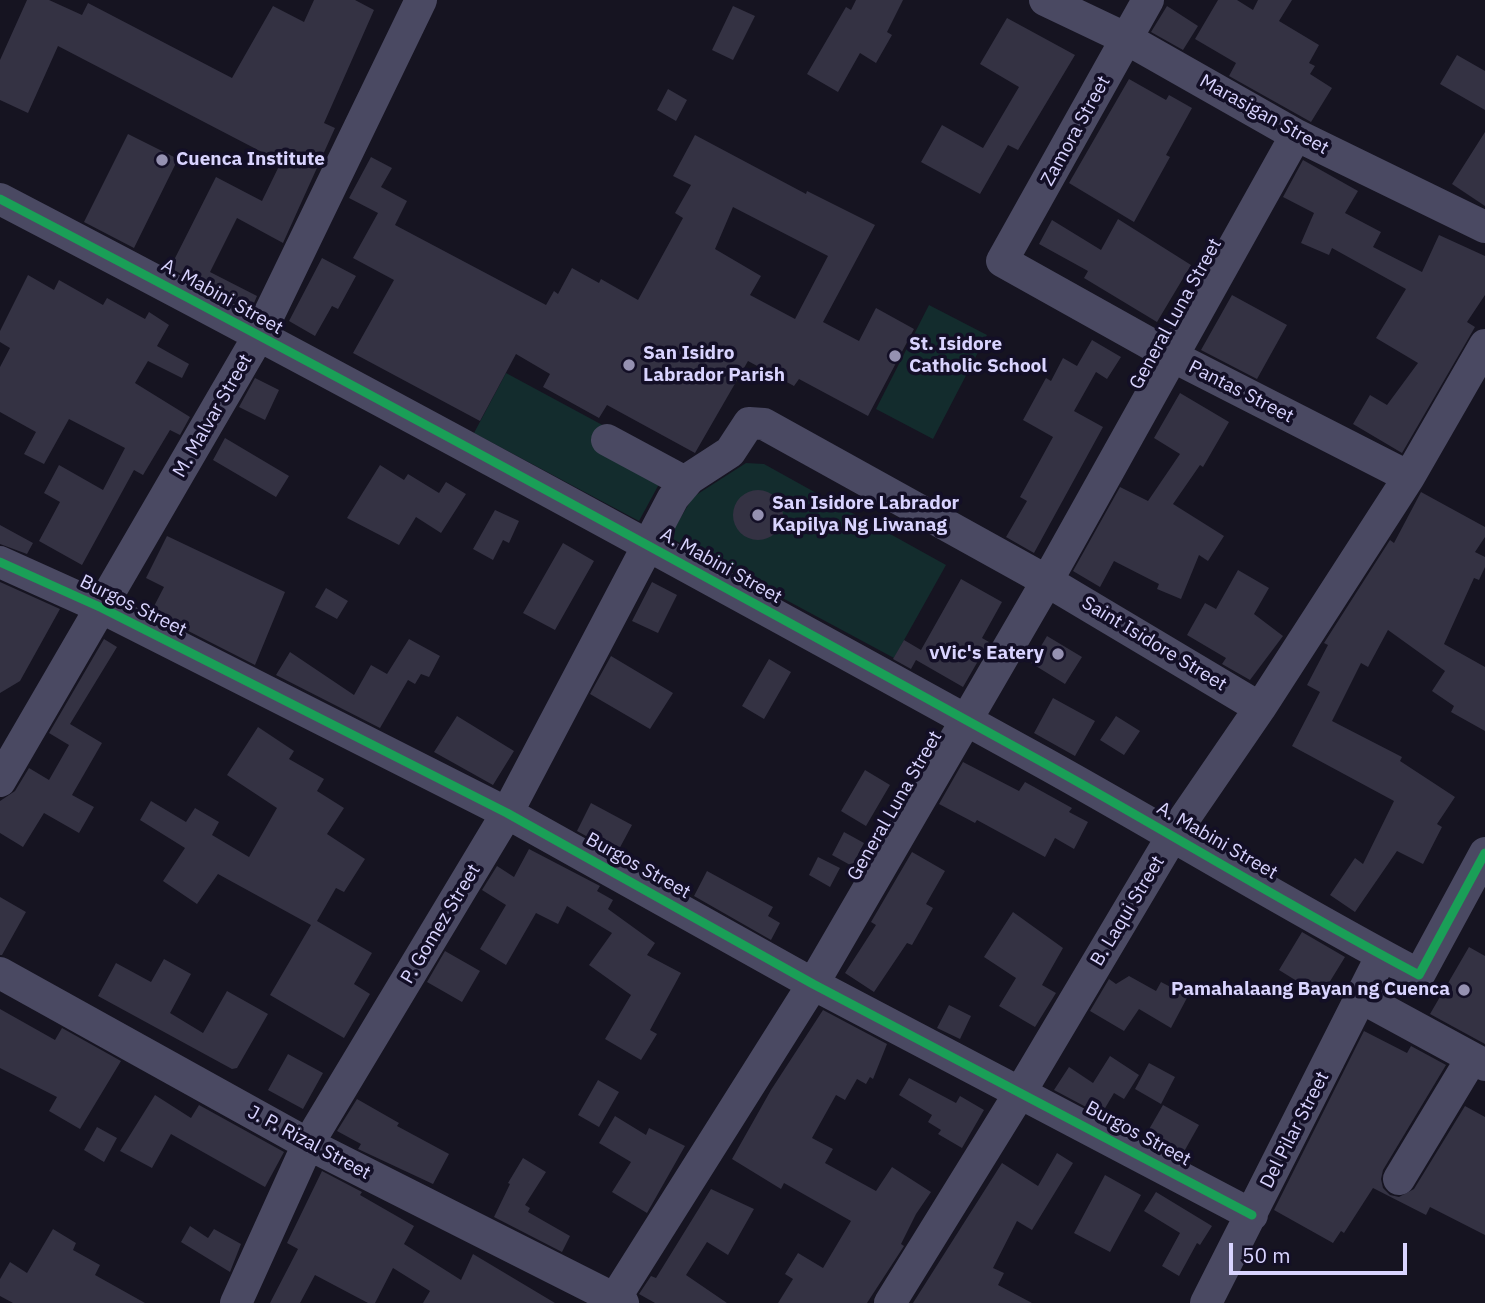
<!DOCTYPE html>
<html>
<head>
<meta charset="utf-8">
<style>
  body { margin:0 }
  #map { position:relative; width:1485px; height:1303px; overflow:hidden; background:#161421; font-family:"IBM Plex Sans",sans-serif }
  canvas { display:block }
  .scale { position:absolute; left:1229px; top:1243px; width:178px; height:32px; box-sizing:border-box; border:4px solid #d9d4ff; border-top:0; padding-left:9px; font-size:21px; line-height:24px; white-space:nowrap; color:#d9d4ff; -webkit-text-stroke:5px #130f26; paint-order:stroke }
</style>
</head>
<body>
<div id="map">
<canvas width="1485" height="1303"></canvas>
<div class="scale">50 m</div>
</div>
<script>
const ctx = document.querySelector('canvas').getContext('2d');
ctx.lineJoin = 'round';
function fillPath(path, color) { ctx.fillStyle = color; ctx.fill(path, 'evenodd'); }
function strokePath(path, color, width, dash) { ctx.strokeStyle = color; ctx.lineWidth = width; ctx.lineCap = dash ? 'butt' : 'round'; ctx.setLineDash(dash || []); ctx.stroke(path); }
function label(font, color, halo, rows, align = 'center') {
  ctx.font = font + ' "IBM Plex Sans",sans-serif'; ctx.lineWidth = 7; ctx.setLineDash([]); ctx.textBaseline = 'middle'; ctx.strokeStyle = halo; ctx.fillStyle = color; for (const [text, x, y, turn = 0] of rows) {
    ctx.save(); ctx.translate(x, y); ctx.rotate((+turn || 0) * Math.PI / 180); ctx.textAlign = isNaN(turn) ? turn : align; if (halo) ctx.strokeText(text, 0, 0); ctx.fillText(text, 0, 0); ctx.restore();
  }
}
const green = new Path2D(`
  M929,305L987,335L933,439L876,409Z
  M506,373L671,462L639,521L474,433Z
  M746,463L764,464L946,565L894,658L669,537L693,497Z`);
const building = new Path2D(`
  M27,0H49L82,15L88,3L232,78L273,6L304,22L314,0H355L374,10L324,123L335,128L283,243L237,218L210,272L257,296L251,310L170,268L216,177L262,201L281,162L58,46L28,113L0,100V60Z
  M856,0H903L887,32L892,35L876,63L860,53L838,92L807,74L846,7L851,10Z
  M1218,0H1237L1253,10L1258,0H1292L1279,21L1319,45L1309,63L1315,66L1310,74L1332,88L1311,122L1229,76L1236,63L1195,39Z
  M733,6L755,16L733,60L712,50Z
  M1167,6L1198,26L1183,50L1151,32Z
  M1007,18L1075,55L1018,150L1008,145L980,194L921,162L942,125L983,148L1019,87L980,64Z
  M1457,55L1485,71V110L1440,84Z
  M1129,79L1166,100L1169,95L1192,108L1166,155L1170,157L1134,222L1069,183Z
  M668,89L687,100L676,121L657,110Z
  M1485,132V206L1452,184Z
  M128,134L178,159L134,248L84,222Z
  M695,135L806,194L807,191L875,225L823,322L859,341L876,308L914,329L868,416L799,379L794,386L748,361L695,453L607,405L599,418L543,387L550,374L516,354L480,421L353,353L394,280L353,258L378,213L349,198L371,157L392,168L381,187L407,201L395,225L546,305L554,291L558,294L572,268L599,283L601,279L638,300L683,218L675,213L691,185L673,176ZM733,207L828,256L795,319L750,295L761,276L715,249Z
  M1303,160L1358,191L1345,213L1381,232L1373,247L1422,272L1439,235L1485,256V295L1467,322L1475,327L1402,453L1353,424L1370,395L1387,405L1418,363L1376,338L1406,289L1332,248L1329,255L1301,243L1314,213L1283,197Z
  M1118,219L1191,265L1157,322L1084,278L1088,271L1039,244L1052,220L1101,250Z
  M322,258L356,276L338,309L332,306L315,336L289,321Z
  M28,275L54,290L59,280L103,305L107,298L145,319L149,312L169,325L157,346L189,364L182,378L148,361L135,383L190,417L180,435L170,430L143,475L134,470L82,565L39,541L60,502L44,493L59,465L103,490L125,448L69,419L44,464L24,454L36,432L0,412V367L10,348L0,342V331Z
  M1232,295L1287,325L1257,379L1201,350Z
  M1092,340L1121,357L1107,379L1096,372L1074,411L1103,427L1034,553L1006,537L1027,501L1020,497L1053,437L1023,420L1046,378L1051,381L1063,358L1077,366Z
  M255,378L279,390L265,420L239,407Z
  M1180,393L1229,422L1203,467L1200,465L1173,504L1224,536L1208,561L1199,555L1181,599L1157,589L1159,584L1114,561L1100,587L1073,571L1120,487L1148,501L1180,454L1154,438Z
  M225,438L289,476L276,497L213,460Z
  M380,465L404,480L408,474L439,493L446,482L466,494L441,533L416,517L399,545L347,518Z
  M733 515a25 25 0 1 1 50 0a25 25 0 1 1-50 0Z
  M1421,492L1485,527V537L1475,552L1485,557V567L1479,580L1474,578L1444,644L1485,667V731L1451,712L1454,706L1432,691L1445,671L1388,630L1368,667L1361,663L1332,721L1402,757L1400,761L1455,797L1437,824L1442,827L1423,864L1397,851L1355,912L1330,895L1355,858L1363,864L1394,801L1292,746L1320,692L1307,685L1328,645L1324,643L1390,540L1394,543Z
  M495,510L519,521L509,543L503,540L493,560L473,549Z
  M0,525L33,543L27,554L0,544Z
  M167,536L285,592L255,665L151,612L164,587L146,578Z
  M563,543L594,561L555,630L523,613Z
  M1238,570L1269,588L1254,614L1283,636L1250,680L1222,664L1226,658L1187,635L1205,603L1216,609Z
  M961,579L1002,602L982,638L989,642L963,687L916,660L911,669L893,659L904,640L921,650Z
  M0,582L60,609L20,681L0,693Z
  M652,582L677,595L658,633L632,621Z
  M326,588L348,601L337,619L315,607Z
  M1047,636L1082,657L1065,684L1031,663Z
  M104,639L117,647L70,724L102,743L72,795L94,807L79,833L44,813L23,847L0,833V801L15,791L29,768L49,780L69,745L49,733Z
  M409,639L440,656L429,677L421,674L415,684L408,680L380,728L276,675L290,652L354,695L371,665L387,674Z
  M611,656L673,693L650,729L590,694Z
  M769,659L791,672L764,719L742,706Z
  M1053,698L1095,721L1075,756L1034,733Z
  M457,716L514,751L493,785L434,752Z
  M1116,716L1140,731L1124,755L1100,740Z
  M258,727L294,751L289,759L324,779L317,791L344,808L327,834L365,859L344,892L336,888L317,921L372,953L354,984L370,994L344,1038L270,995L311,925L218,874L197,904L163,881L185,848L140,820L151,801L186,822L195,808L219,822L212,835L249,857L277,808L227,775Z
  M963,762L1019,791L1025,782L1072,808L1069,812L1088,822L1074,849L1055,838L1045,857L977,820L975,823L939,804Z
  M865,770L890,785L866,826L841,811Z
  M591,803L632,825L617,853L577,831Z
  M844,832L864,843L852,866L832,855Z
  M529,849L600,886L597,891L613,900L608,909L655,943L647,955L681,973L650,1030L657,1034L641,1060L605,1039L631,995L589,965L612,933L567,906L558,924L536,913L506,965L480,949L506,905L482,890L497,866L514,877Z
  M912,852L945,871L926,904L933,908L912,945L907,943L874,992L845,973L876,925L871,922Z
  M818,857L840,868L830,887L809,875Z
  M707,871L773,907L768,916L780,923L771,940L694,896Z
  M0,897L26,912L2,955H0Z
  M1013,912L1063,948L1042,985L1056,993L1035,1027L999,1006L1016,978L984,957Z
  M1302,932L1345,957L1321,996L1279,970Z
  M1469,947L1485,956V1044L1430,1014Z
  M445,951L480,971L462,1002L427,982Z
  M164,959L191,974L170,1013L203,1033L227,991L268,1014L237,1068L232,1069L98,996L116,963L151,982Z
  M1129,976L1156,991L1161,982L1188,996L1171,1028L1139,1009L1124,1031L1090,1011L1109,979L1116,984Z
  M949,1005L971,1016L960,1039L937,1028Z
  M0,1009L55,1040L62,1028L121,1061L80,1129L49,1111L57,1097L0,1068Z
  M823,1010L887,1044L873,1079L870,1077L866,1084L857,1079L845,1100L836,1095L812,1138L833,1149L825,1163L876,1191L892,1167L931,1192L916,1214L901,1244L904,1246L867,1303H778L793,1279L785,1274L798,1253L823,1268L851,1221L784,1183L781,1189L732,1159L771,1090Z
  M1364,1031L1407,1053L1411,1046L1446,1065L1383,1170L1381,1179L1383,1188L1390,1195L1399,1197L1414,1189L1465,1106L1485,1117V1235L1430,1207L1426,1215L1373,1188L1344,1233L1341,1231L1333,1243L1274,1210Z
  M288,1054L323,1073L303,1109L268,1090Z
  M1110,1056L1139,1075L1124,1099L1114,1093L1101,1115L1054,1090L1069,1067L1093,1083Z
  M1149,1063L1175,1077L1161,1104L1135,1089Z
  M909,1078L956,1103L960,1096L984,1110L962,1148L938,1134L941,1130L928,1122L932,1115L899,1095Z
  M598,1080L619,1092L599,1127L578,1115Z
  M155,1095L191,1118L199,1105L284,1152L265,1187L171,1134L152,1168L120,1151Z
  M357,1099L399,1123L397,1126L449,1154L433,1184L358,1149L361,1144L337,1131Z
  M1163,1105L1199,1125L1181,1157L1144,1138Z
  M615,1116L646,1135L649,1128L685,1146L647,1213L612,1192L631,1162L599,1143Z
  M97,1127L117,1138L104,1162L84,1150Z
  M1057,1153L1073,1163L1032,1230L1017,1221L993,1268L1004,1273L998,1285L1032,1303H913L1002,1163L1038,1186Z
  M523,1158L546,1172L525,1205L530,1208L528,1212L570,1236L562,1252L494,1217L510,1184L508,1183Z
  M322,1171L362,1192L360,1195L414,1226L404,1244L461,1280L473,1254L555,1303H423L430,1291L393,1268L375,1303H368L315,1275L300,1303H270L298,1249L287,1243Z
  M1105,1175L1141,1195L1110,1252L1074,1233Z
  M711,1189L754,1209L728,1255L707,1242L686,1275L727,1303H655L639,1294L651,1276L656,1278Z
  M1156,1192L1212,1226L1200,1245L1197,1243L1179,1276L1162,1266L1180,1233L1144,1211Z
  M190,1226L208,1238L214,1229L241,1244L230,1272L181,1242Z
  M53,1229L76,1243L73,1250L100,1265L95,1275L145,1303H13L0,1296V1279L10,1262L27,1273Z`);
const minor = new Path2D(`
  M1045,0L1127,39L1296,135L1485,227
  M1148,0L1002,261L1172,356L1409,477
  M0,199C351,382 698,572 1044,763C1170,833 1292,908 1419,975L1485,853
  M607,440L685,482
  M0,562L102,608L507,813L813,984L1252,1215
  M0,781L258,337L421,0
  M0,973L308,1144L623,1303
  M1360,997L1485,1065
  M1399,1179L1472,1058
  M236,1303L308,1144L507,813L673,498L690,478L730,452L749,423L764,424L1047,581L1260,708
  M612,1303L813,984L1047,581L1296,135
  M890,1303L1021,1091L1173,835L1260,708L1409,477L1485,345
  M1206,1303L1382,955`);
const cycleway = new Path2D(`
  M0,199C351,382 698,572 1044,763C1170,833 1292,908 1419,975L1485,853
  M0,562L102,608L507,813L813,984L1252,1215`);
const markers = [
  [162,160,7,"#9591b1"],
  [895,356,7,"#9591b1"],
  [629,365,7,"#9591b1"],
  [758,515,7,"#9591b1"],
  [1058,654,7,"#9591b1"],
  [1464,990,7,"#9591b1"]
];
const streetNames = [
  ["Marasigan Street",1264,115,29],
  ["Zamora Street",1076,131,-61],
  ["A. Mabini Street",222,297,29],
  ["General Luna Street",1176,314,-61],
  ["Pantas Street",1241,392,27],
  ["M. Malvar Street",213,416,-60],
  ["A. Mabini Street",721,566,29],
  ["Burgos Street",133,606,26],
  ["Saint Isidore Street",1154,644,31],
  ["General Luna Street",895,806,-60],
  ["A. Mabini Street",1217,841,30],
  ["Burgos Street",638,866,29],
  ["B. Laqui Street",1128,911,-59],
  ["P. Gomez Street",441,924,-59],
  ["Del Pilar Street",1295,1130,-63],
  ["Burgos Street",1138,1134,28],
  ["J. P. Rizal Street",309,1143,28]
];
const poiNames = [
  ["Cuenca Institute",176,160],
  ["St. Isidore",909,345],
  ["Catholic School",909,367],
  ["San Isidro",643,354],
  ["Labrador Parish",643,376],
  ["San Isidore Labrador",772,504],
  ["Kapilya Ng Liwanag",772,526],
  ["vVic's Eatery",1044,654,"right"],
  ["Pamahalaang Bayan ng Cuenca",1450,990,"right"]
];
fillPath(green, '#132c2d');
fillPath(building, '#343243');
strokePath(minor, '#4a4962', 32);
strokePath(cycleway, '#1a9f57', 9);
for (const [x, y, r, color] of markers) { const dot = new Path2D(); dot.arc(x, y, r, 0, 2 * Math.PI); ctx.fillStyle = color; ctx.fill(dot); strokePath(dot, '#130f26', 2.5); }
label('19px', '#d9d4ff', '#130f26', streetNames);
label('bold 19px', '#d9d4ff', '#130f26', poiNames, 'left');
</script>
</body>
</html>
